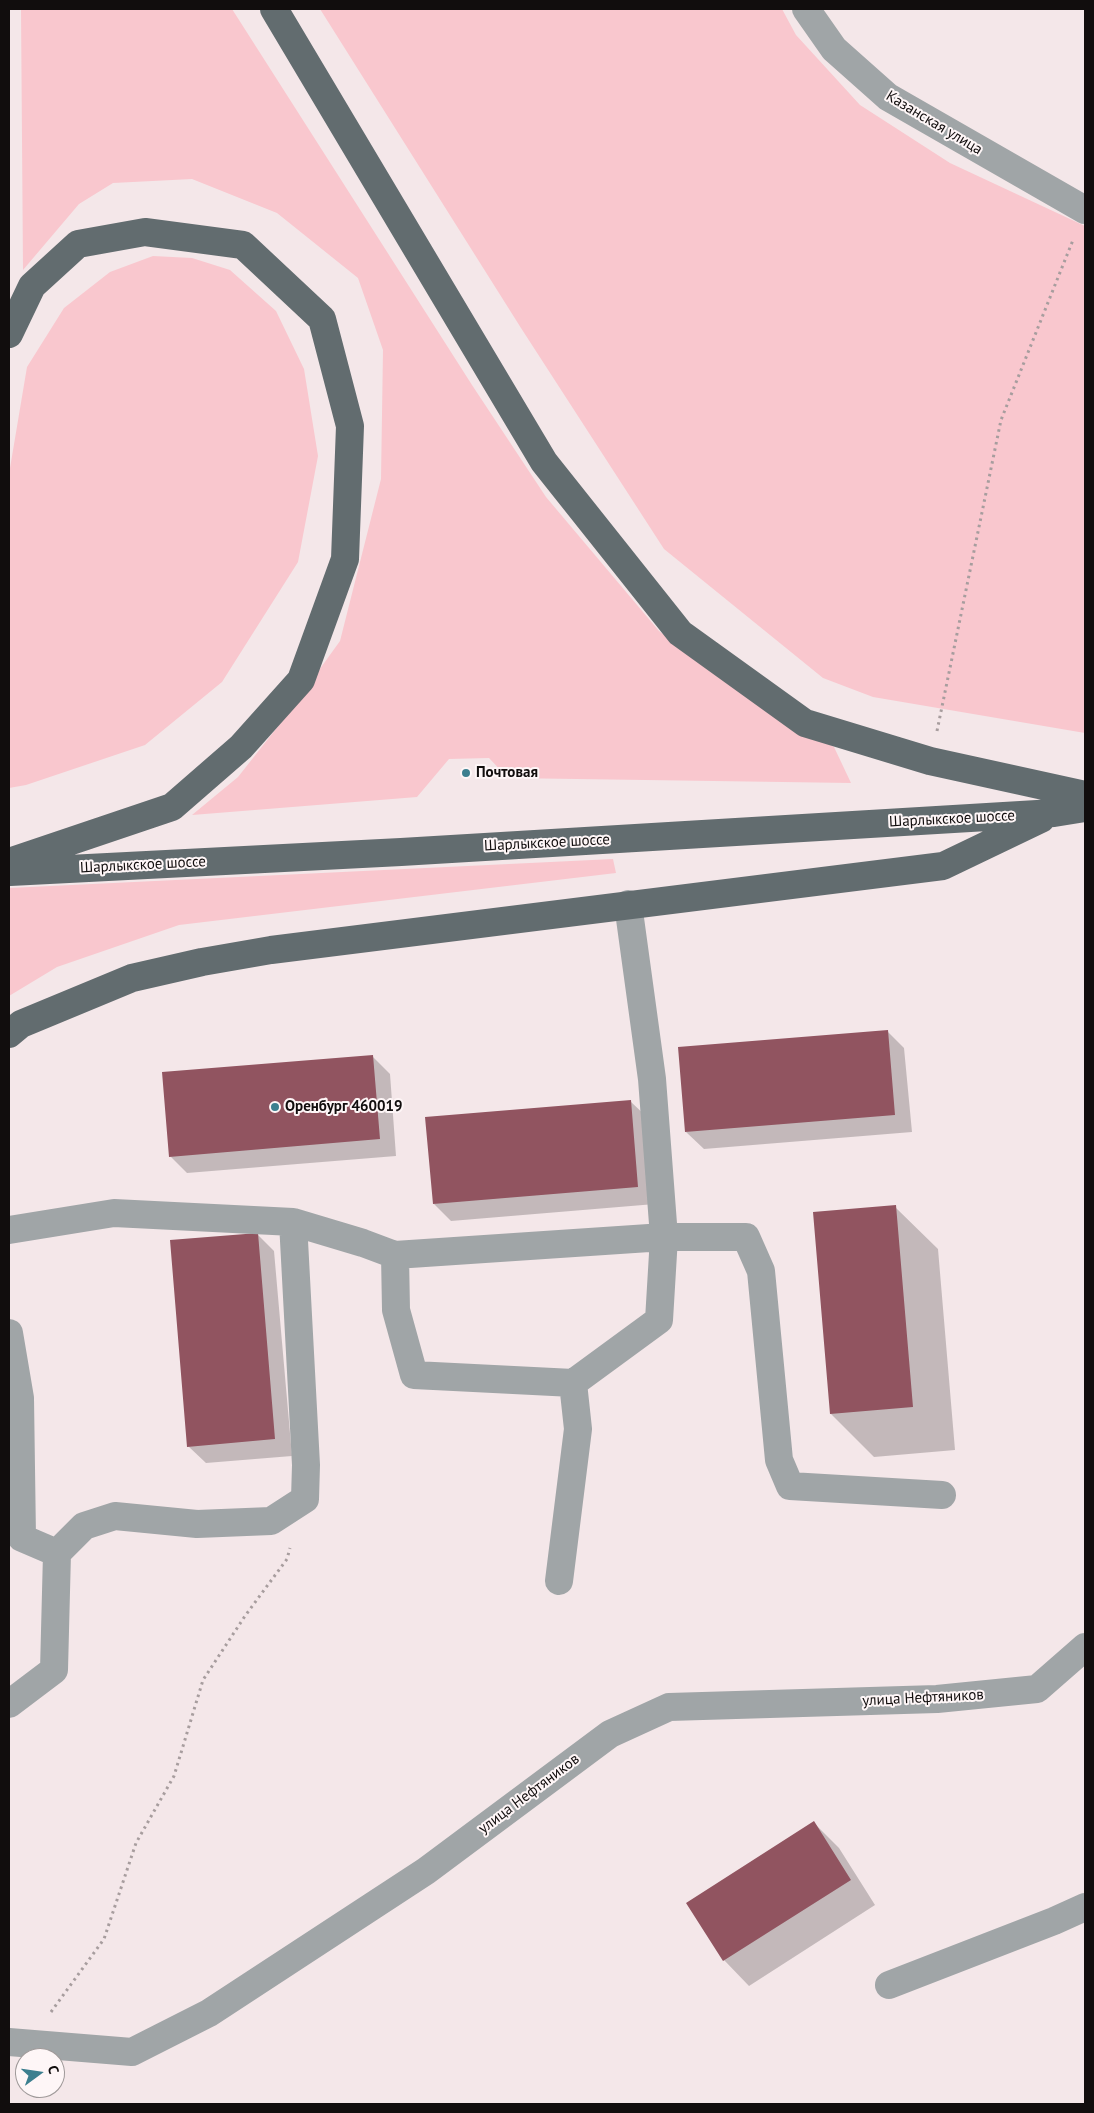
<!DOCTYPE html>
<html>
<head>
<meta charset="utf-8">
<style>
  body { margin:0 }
  #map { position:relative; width:1094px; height:2113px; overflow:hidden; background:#f4e7e9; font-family:"PT Sans",sans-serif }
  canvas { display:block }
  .frame { position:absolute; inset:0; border:10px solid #110d0d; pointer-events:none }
  .north { position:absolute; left:15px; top:2048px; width:50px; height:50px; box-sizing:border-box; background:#fef6f7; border:1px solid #9f9999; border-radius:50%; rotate:76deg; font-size:14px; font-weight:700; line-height:20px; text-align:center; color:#110d0d }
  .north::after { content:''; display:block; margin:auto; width:18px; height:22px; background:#3c7f8f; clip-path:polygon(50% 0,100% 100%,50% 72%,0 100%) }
</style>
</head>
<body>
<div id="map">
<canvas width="1094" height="2113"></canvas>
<div class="frame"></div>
<div class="north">С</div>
</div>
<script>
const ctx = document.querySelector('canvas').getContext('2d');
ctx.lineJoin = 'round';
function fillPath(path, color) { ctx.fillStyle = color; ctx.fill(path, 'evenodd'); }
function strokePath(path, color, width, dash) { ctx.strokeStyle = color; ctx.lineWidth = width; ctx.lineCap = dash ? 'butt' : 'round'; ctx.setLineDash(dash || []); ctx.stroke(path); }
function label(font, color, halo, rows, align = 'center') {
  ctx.font = font + ' "PT Sans",sans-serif'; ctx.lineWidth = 4; ctx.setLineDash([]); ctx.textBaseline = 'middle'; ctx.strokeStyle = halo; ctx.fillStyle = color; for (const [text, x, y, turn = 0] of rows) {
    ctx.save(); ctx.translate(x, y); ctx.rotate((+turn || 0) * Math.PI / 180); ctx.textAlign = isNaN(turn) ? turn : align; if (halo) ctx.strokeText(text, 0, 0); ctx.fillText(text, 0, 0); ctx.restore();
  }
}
const green = new Path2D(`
  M21,9H232L472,385L546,497L659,631L755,703L834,747L851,783L508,778L489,758L449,759L417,797L192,815L238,777L283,720L340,641L381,479L383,350L358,278L277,213L192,179L113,183L79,204L23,270Z
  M320,9H782L796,35L860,105L950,163L1085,226V733L873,697L823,678L664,549L521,328Z
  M153,256L192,258L230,270L276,311L304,369L318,456L298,562L222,682L145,745L26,785L9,788V474L27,367L64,308L110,272Z
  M613,859L616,873L179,925L57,967L9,996V888Z`);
const shadow = new Path2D(`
  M887,1031L904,1048L912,1132L704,1149L686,1132Z
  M372,1056L390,1074L396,1156L187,1173L170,1156Z
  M630,1101L648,1118L655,1204L451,1221L434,1204Z
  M895,1207L938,1249L955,1450L874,1457L831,1414L814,1213Z
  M257,1234L274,1251L292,1456L206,1463L188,1446Z
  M814,1823L839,1848L875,1905L749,1986L724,1960Z`);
const building = new Path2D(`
  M888,1030L895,1115L685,1132L678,1047Z
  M373,1055L380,1139L169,1157L162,1072Z
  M631,1100L638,1187L433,1204L425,1117Z
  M896,1205L913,1407L830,1414L813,1212Z
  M258,1233L275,1439L187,1447L170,1240Z
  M814,1821L851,1880L723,1961L686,1903Z`);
const path = new Path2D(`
  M937,731L1001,420L1073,240
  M51,2012L104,1939L136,1843L174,1776L203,1680L245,1616L287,1559L290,1548`);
const minor = new Path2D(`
  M806,9L834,49L888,97L1085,210
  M9,1230L114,1213L293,1222
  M395,1255L664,1237H746L761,1271L779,1460L790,1486L942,1495
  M9,1333L20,1398L22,1538L57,1553L54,1670L9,1704
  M57,1553L84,1526L115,1516L197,1524L271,1521L305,1499L306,1465L293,1222L363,1243L395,1255L396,1310L414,1375L573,1383L659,1320L664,1237L652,1079L628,904
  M559,1581L578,1429L573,1383
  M889,1985L1054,1921L1085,1907
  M9,2042L132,2052L209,2013L426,1871L610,1734L669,1707L937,1699L1037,1689L1085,1647`);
const major = new Path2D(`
  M274,9L544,462L680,633L805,723L930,761L1085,795
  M9,334L32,286L78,244L145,232L243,245L322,319L350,426L345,559L301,680L241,747L172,807L9,862
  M10,872L401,852L1054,813L1085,808
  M9,1034L21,1024L132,978L202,962L271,950L943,866L1041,819`);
const markers = [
  [466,773,5,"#3c7f8f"],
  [275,1107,5,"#3c7f8f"]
];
const streetNames = [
  ["Казанская улица",934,123,31],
  ["Шарлыкское шоссе",952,819,-3],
  ["Шарлыкское шоссе",547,843,-3],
  ["Шарлыкское шоссе",143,865,-3],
  ["улица Нефтяников",923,1698,-3],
  ["улица Нефтяников",529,1794,-37]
];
const poiNames = [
  ["Почтовая",476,773],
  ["Оренбург 460019",285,1107]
];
fillPath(green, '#f9c7ce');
fillPath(shadow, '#0003');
fillPath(building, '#915460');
strokePath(path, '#a79d9e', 3, [2.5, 4]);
strokePath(minor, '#a0a5a7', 28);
strokePath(major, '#626c6f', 28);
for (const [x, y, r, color] of markers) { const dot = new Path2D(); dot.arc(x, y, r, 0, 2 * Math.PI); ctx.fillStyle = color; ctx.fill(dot); strokePath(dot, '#fef6f7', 2); }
label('15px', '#110d0d', '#fef6f7', streetNames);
label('bold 15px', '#110d0d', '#fef6f7', poiNames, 'left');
</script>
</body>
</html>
